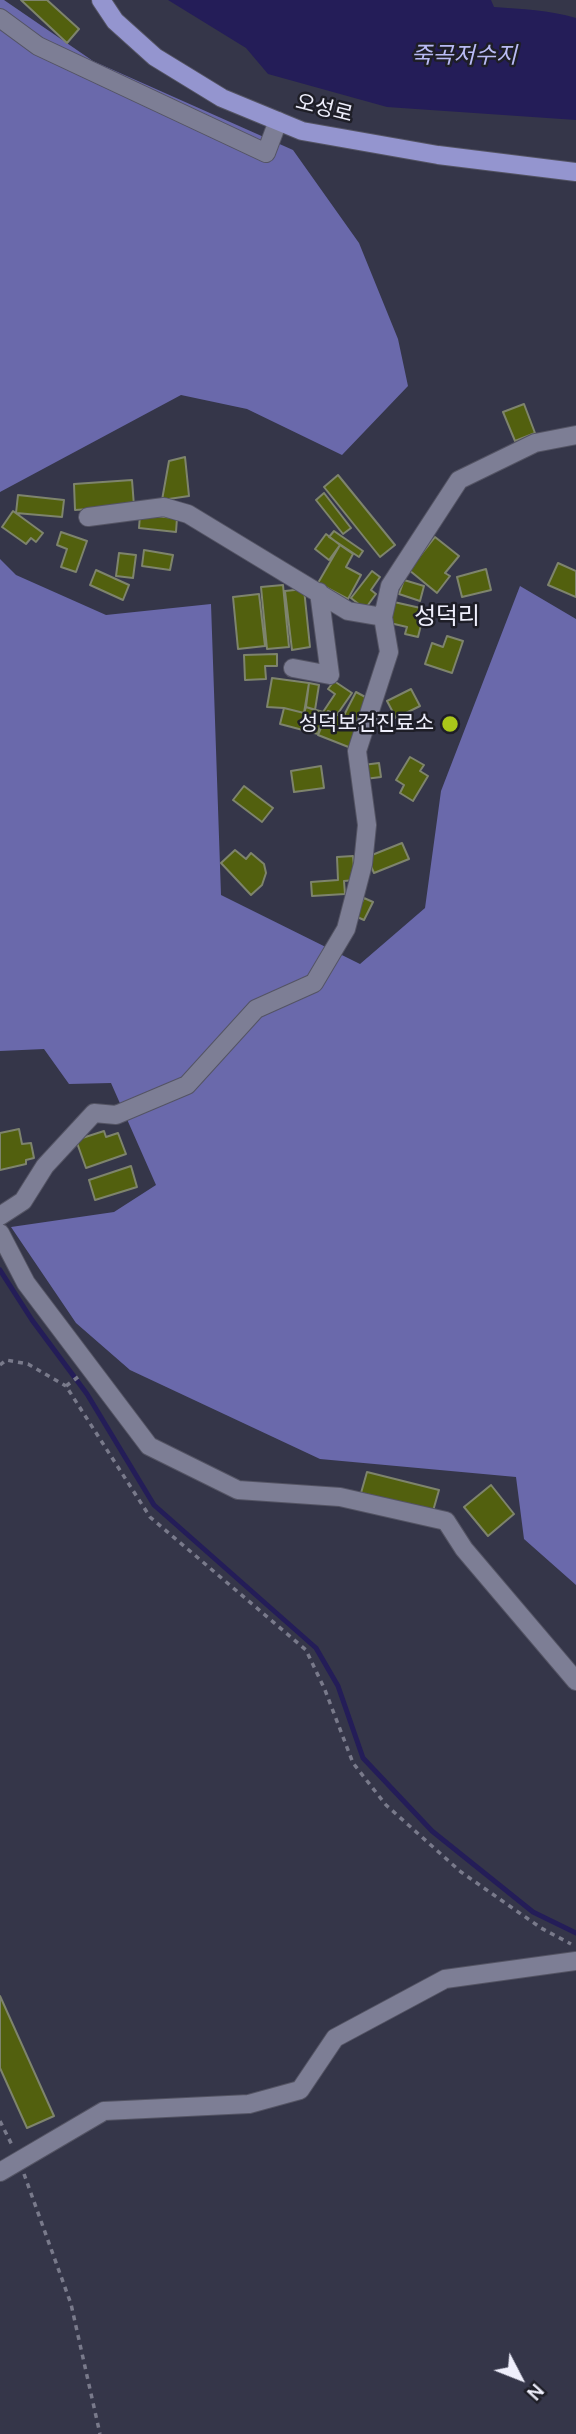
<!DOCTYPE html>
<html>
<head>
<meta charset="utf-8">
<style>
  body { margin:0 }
  #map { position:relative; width:576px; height:2434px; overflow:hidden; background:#353649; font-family:Manrope,sans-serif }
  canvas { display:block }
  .north { position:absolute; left:485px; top:2343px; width:70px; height:70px; -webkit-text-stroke:5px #1e1e27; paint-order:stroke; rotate:132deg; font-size:19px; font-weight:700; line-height:28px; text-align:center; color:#efeffc }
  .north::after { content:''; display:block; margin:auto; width:24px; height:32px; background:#efeffc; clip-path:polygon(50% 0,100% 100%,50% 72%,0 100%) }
</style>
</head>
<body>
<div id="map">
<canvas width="576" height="2434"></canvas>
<div class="north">N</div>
</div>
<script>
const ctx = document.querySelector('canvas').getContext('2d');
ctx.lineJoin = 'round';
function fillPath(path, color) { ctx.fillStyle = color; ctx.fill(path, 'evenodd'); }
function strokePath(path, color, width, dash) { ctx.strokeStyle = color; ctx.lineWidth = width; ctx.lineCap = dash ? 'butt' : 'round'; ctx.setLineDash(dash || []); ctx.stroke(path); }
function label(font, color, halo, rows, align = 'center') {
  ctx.font = font + ' Manrope,"Noto Sans KR",sans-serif'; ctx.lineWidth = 5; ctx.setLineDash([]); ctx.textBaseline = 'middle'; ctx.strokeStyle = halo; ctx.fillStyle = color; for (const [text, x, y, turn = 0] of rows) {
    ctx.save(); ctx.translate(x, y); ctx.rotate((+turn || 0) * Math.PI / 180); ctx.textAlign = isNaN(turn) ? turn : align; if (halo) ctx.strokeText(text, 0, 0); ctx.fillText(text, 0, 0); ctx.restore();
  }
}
const forest = new Path2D(`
  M0,0H4L93,61L293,150L359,243L398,339L408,386L342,455L247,409L181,395L0,492Z
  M0,559L16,575L106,615L211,604L221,895L360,964L425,908L441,791L520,586L576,619V1585L524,1539L516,1477L320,1459L130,1370L76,1323L11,1227L114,1212L156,1185L111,1083L69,1084L44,1049L0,1051Z`);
const water = new Path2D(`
  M168,0H491L494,7C522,9 549,10 576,18V120L387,107L268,74L246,48Z`);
const stream = new Path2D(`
  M0,1270L32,1320L87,1394L154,1505L316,1648L338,1686L363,1758L432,1831L533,1912L576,1933`);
const building = new Path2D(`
  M21,0H47L79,29L67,43Z
  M524,404L535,433L515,441L503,412Z
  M185,457L189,496L162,500L169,461Z
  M338,475L395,545L380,557L324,487Z
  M132,480L134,506L75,510L74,484Z
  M324,493L351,528L343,534L316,500Z
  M18,495L64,500L62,517L16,513Z
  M13,511L43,533L36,542L31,538L26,544L2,527Z
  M140,515L177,518L176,532L139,528Z
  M334,531L363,551L359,557L329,537Z
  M61,532L87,541L76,572L61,567L67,549L57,545Z
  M326,534L340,545L329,560L315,549Z
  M435,537L459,556L445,573L450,576L437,593L409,570Z
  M340,545L353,554L346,567L361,575L348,599L318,583Z
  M144,550L173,555L170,570L142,566Z
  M119,553L136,555L133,578L116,576Z
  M558,563L576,571V597L548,585Z
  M486,569L491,590L462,597L457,577Z
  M96,570L129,585L123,600L90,585Z
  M372,571L380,577L371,590L376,594L365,609L351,598Z
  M404,580L424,586L420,601L399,594Z
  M283,585L289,647L267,649L261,587Z
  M304,589L310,647L292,650L285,591Z
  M259,594L265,646L238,649L233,597Z
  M394,602L425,609L418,637L405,634L407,627L390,623Z
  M447,636L463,641L452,673L425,664L432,643L443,647Z
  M277,654V666H265L266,679L245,680L244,655Z
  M272,678L309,683L304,713L284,708L267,707Z
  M334,681L352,693L334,719L323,712L335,694L328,689Z
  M309,683L319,685L315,710L306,707Z
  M411,689L420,706L396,718L387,701Z
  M356,692L369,699L354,727L341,721Z
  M306,707L323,712L318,734L280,724L284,708L304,713Z
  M328,711L361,724L351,748L318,735Z
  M410,757L424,765L420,771L428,776L413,801L400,793L404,785L396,780Z
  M379,763L381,777L365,779L363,765Z
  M321,766L324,788L294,792L291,771Z
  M244,786L273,808L262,822L233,800Z
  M402,843L409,859L374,873L367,857Z
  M235,850L246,859L251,853L264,864L266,873L262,885L251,895L221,863Z
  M353,856L355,880L344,881L345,894L312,896L311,882L338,880L337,857Z
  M364,898L373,902L364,920L355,916Z
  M19,1129L22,1144L31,1143L34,1158L26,1160V1164L0,1170V1133Z
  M104,1131L106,1137L118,1133L126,1154L86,1168L76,1140Z
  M131,1166L137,1187L95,1200L89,1180Z
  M367,1472L439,1490L433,1511L361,1493Z
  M491,1485L514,1514L488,1536L464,1507Z
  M0,1996L54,2116L27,2128L0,2068Z`);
const path = new Path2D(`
  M0,1365L6,1360L28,1364L66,1386
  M78,1377L66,1386L150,1517L306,1650L325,1690L353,1763L386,1805L461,1872L541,1928L571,1944
  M0,2121L12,2145
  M24,2174L71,2304L100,2434`);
const minor = new Path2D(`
  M0,18L38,46L266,153L278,121
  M88,517L164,507L188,514L348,611L383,617
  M293,668L330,675L319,592
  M0,1216L23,1201L45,1166L94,1113L116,1115L187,1085L256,1009L314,983L346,929L363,864L367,825L357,751L389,652L383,617L390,586L459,480L535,443L576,435
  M0,1233L26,1283L149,1446L238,1490L340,1497L446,1521L464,1549L576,1681
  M0,2172L104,2111L249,2104L300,2090L335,2038L445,1979L576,1961`);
const major = new Path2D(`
  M101,0L115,21L155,57L222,98L302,131L438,155L576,172`);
const markers = [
  [450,724,9,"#aac719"]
];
const streetNames = [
  ["오성로",324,109,14]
];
const poiNames = [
  ["성덕보건진료소",434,724]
];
const waterNames = [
  ["죽곡저수지",464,57]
];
const quarterNames = [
  ["성덕리",447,617]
];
fillPath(forest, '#6a69ab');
fillPath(water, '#241d58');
strokePath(stream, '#241d58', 5);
fillPath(building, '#52600e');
strokePath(building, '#7e846d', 2);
strokePath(minor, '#545464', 20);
strokePath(major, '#545464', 20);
strokePath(path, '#797a8b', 3.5, [5, 5]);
strokePath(minor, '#7d7e95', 18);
strokePath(major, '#9495cf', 18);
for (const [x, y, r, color] of markers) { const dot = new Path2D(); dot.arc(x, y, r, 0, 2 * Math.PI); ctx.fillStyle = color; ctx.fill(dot); strokePath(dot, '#1e1e27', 2.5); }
label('21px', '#efeffc', '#1e1e27', streetNames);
label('21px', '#efeffc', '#1e1e27', poiNames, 'right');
label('italic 23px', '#b9bbf4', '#1e1e27', waterNames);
label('24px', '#efeffc', '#1e1e27', quarterNames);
</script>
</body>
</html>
